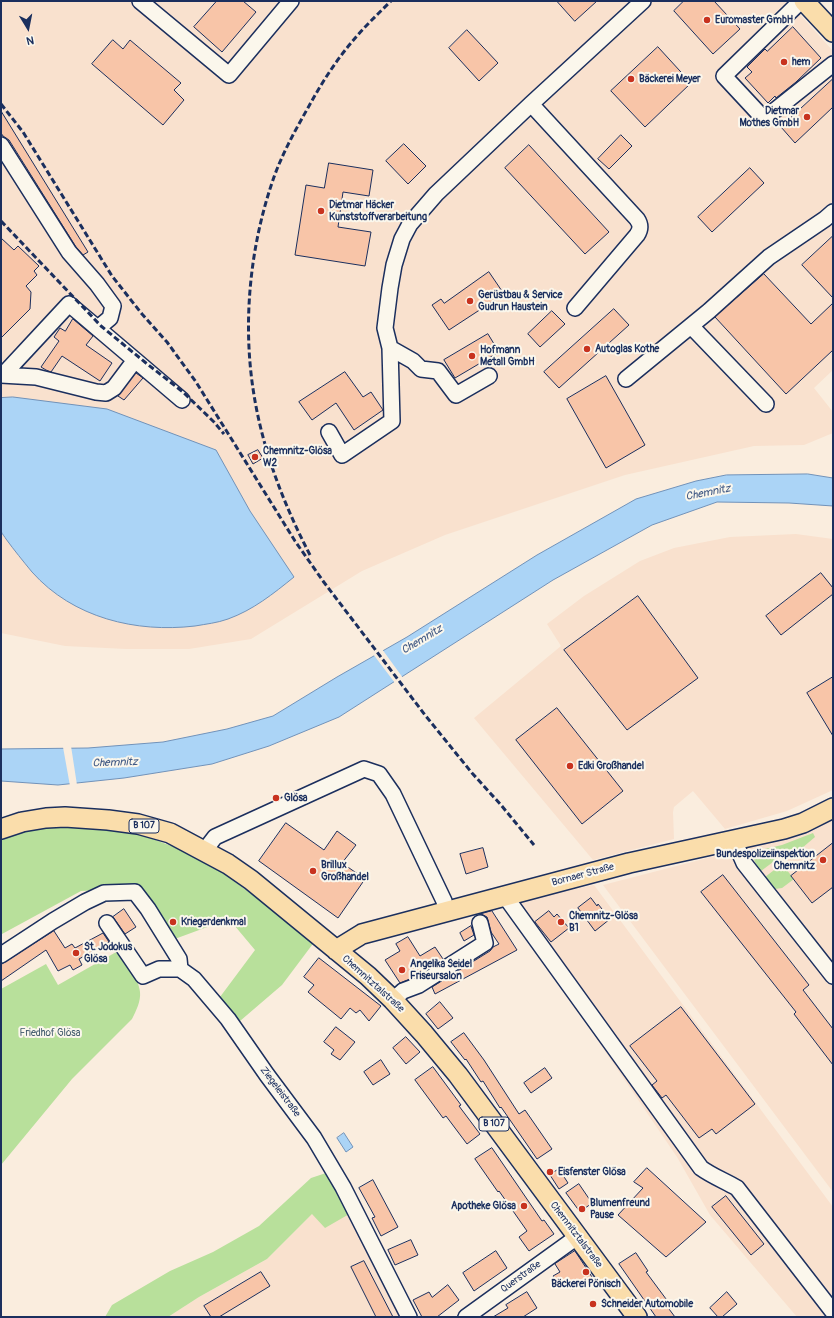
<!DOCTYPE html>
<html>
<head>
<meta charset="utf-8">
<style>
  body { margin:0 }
  #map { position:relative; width:834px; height:1318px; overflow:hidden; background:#faedde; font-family:Pangolin,sans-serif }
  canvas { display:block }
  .frame { position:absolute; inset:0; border:2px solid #1b2f5e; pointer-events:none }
  .north { position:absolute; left:8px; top:8px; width:40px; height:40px; -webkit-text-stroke:3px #fbf7ec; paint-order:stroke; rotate:170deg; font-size:11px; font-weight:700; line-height:16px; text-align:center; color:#1b2f5e }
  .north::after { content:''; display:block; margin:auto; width:14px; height:18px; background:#1b2f5e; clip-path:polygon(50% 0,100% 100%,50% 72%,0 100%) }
</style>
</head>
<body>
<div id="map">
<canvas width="834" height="1318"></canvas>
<div class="frame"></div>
<div class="north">N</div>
</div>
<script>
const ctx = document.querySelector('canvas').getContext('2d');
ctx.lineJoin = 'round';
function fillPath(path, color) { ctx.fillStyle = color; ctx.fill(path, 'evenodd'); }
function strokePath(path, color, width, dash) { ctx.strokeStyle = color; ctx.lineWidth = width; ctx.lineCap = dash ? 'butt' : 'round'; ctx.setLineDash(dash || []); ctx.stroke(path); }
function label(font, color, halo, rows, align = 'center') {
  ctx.font = font + ' Pangolin,sans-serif'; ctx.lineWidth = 4; ctx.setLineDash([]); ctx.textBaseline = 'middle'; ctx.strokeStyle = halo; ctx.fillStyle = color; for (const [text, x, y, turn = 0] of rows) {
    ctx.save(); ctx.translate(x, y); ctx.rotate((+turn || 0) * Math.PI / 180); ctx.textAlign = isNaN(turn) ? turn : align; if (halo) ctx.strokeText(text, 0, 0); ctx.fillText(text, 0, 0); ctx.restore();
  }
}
const built = new Path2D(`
  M1,1H788L833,51V370L814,388L833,412V433L804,445L754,446L625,475L445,535L362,571L251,639L189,649H126L65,646L1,633Z
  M796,534L833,539V790L787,811L725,829L693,791L674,807L673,812L674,839L593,860L474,718L561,646L547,624L584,596L640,561L674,548L730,537Z
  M833,820V1192L603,885L812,831Z
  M594,885L833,1207V1317H797L710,1215L677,1157L505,904Z
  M351,1213L408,1317H168L199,1297L267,1259L312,1214Z`);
const green = new Path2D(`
  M52,826H89L145,836L187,852L212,865L315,941L282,985L240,1021L220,997L255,950L229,919L172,940L138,888L81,891L2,934L1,837L6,835Z
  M813,833L815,837L795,854L781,856L761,871C756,864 751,859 756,851L782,845Z
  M782,864L794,879L782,888L775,889L765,877Z
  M118,951C125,963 139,978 140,992C141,1001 136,1011 132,1019L72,1079L1,1165V989L46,964L58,985Z
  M329,1172L351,1213L325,1228L312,1214L267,1259L199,1297L168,1317H105L112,1305L170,1271L213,1252L259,1226L311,1178Z`);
const water = new Path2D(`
  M13,397L107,409L216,450L250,511L294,577C273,594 253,610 228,619C217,623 206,624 195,626C136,633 73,618 32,572C23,561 14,550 6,539C5,537 2,534 1,531C0,526 1,505 1,498C1,465 1,431 1,398Z
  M808,474L833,478V506L789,503L717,502L652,525L553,580L339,717L269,746L212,764L124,778L58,785L1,781V749L88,748L163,742L227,729L273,716L337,677L407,637L537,555L636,499L696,481L726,475Z
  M344,1133L353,1147L346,1152L337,1138Z`);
const pier = new Path2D(`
  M382,649L403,678L395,683L373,654Z
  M71,746L77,785L70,786L63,747Z`);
const building = new Path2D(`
  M217,1H243L256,12L222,52L194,27Z
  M557,1H597L575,21Z
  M684,1H714L740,29L713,54L674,11Z
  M793,27L821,58L796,82L776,98L775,96L768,103L745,78L752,72L747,67L765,49L767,51Z
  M467,30L498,63L479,81L449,48Z
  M113,40L123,49L130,40L181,83L174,90L184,100L163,125L92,64Z
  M658,47L691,83L645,127L611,91Z
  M833,79V107L795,143L781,127Z
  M1,111L88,252L83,255L76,247L9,140L3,136L1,133Z
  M621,135L632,146L609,169L598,159Z
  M404,144L426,166L408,184L386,161Z
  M529,145L609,232L585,254L505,168Z
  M329,163L373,170L369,196L343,192L338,227L371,232L365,266L295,255L306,185L324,188Z
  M750,168L764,183L712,232L698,217Z
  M833,236V298L802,265Z
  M1,238L14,250L18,246L39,266L34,271L37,275L26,286L31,292L30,309L1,338Z
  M489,272L504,294L449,330L432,305L441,299L444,303Z
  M764,274L811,324L833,303V350L786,394L715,317Z
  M614,309L629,325L559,388L544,372Z
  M552,311L565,324L540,347L528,334Z
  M73,319L93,336L86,345L112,363L100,381L62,356L51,372L46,370L41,367L59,341L54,337L60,328L65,331Z
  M488,334L499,352L455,378L444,360Z
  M345,372L363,397L371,392L383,410L354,430L336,403L312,420L299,402Z
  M136,373L143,378L124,400L118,396Z
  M606,376L645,445L606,468L567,399Z
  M258,450L263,458L253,464L248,455Z
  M821,573L833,588V594L781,635L766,616Z
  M638,596L698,678L627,730L564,650Z
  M833,677V736L807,693Z
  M557,708L623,791L582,824L516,740Z
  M286,823L324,850L337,831L356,845L342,863L365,879L338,918L259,861Z
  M833,843V887L812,903L791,876Z
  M483,848L488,867L466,874L460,854Z
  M723,875L809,985L803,990L833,1029V1065L794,1014L796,1012L701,892Z
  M591,898L597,906L598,904L610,919L595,931L578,908Z
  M124,909L136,927L125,934L113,917Z
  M492,911L517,950L435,994L432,987L490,951L493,947L499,944L491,932L487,917L481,914Z
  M549,911L554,917L557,914L569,928L551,942L535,922Z
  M471,926L474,935L464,941L460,933Z
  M54,931L65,948L72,944L75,948L103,933L109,942L79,959L82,965L73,970L70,965L58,971L46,950L1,981V965Z
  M408,937L420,956L435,947L443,959L415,977L400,983L385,960L400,951L396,944Z
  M319,958L381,1006L369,1021L360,1010L356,1013L350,1008L341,1019L308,992L314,985L304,977Z
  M440,1002L453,1018L438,1029L426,1014Z
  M681,1007L755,1104L716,1134L712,1129L699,1138L666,1095L662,1098L652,1085L657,1081L630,1046Z
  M336,1027L355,1042L340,1060L331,1054L334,1050L324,1042Z
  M464,1033L484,1060L519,1114L525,1110L552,1149L537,1159L501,1107L500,1108L483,1081L481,1082L466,1059L465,1060L451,1042Z
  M406,1037L420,1052L406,1064L393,1048Z
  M381,1060L390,1074L373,1085L364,1072Z
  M433,1067L461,1105L459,1106L480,1134L467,1144L446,1116L443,1118L415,1080Z
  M545,1068L552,1078L531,1093L524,1083Z
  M492,1148L542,1221L544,1220L554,1234L529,1251L519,1237L527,1231L499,1191L498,1192L475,1159Z
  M647,1168L706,1222L666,1257L618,1215L643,1188L634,1182Z
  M559,1169L568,1183L559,1189L550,1175Z
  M373,1180L398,1227L381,1236L372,1218L375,1217L359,1188Z
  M579,1184L592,1203L580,1212L566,1193Z
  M726,1196L764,1244L751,1255L712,1207Z
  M411,1240L418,1255L395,1265L388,1250Z
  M496,1251L507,1268L474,1291L463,1273Z
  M575,1251L592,1277L572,1289L567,1282L560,1286L553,1276L560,1272L555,1264Z
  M636,1253L648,1271L646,1272L672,1307L669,1309L675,1317H656L619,1264Z
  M364,1261L393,1317H376L351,1267Z
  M261,1272L270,1286L219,1317H211L204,1306Z
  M448,1285L459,1300L437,1317H422L413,1300L429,1292L432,1297Z
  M527,1292L537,1308L523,1317H493L508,1308L506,1305Z
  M727,1292L737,1304L722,1317H718L710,1308Z`);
const minor = new Path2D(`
  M140,1L229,75L291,1
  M801,1L724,76L764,119L833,64
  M531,104L637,219C641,225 641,229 637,235L575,308
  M1,145L69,252L97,284L113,306L110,318L98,328
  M691,326L766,404
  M390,348L413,361L421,369L438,371L456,395L489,376
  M135,360L182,400
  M1,375L36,377L96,392L106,393L114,388L135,360L69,304L3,375
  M626,379L709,311L769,257L825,219L833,212
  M329,432L342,455L392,421L390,348L385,328L390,288L394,265L402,239L410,224L436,194L531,104L643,1
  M734,840L744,863L833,976
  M205,850L215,837L364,769L379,774L393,794L444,901L446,911
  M505,896L701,1168C712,1176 725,1181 737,1188L833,1312
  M107,923L143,976L159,969H180L194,979L228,1019L267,1075L314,1138L343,1187L409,1317
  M1,955L53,921L85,902L104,893L135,892L148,909L179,959L180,969
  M393,1000L403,991L419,985L485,943L480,923
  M466,1317L577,1237`);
const major = new Path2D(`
  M804,1L833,32
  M1,829L22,822L46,818L65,817L108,820L138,824L170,833L228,864L251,880L368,976L393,1000L424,1034L458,1075L637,1317
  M336,950L362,934L629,863L784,829L803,823L833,808`);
const rail = new Path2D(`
  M1,104L23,132L112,276L142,314L167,342L196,382L295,541L323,581L425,715L472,773L501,805L534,845
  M1,221L101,326L146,363L183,392L214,422L224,434
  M310,555C284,505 263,451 254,395C242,323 250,245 274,177C283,152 296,129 309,106C321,84 335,62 351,43C363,28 377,15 391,1`);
const markers = [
  [707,20,4,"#c8321e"],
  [784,62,4,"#c8321e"],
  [631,79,4,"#c8321e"],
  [807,117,4,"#c8321e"],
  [321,211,4,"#c8321e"],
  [470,301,4,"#c8321e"],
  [587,349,4,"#c8321e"],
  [472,356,4,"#c8321e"],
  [255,457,4,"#c8321e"],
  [570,766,4,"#c8321e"],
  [276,798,4,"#c8321e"],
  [823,860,4,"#c8321e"],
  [313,871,4,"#c8321e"],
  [173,922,4,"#c8321e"],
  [561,922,4,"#c8321e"],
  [76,953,4,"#c8321e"],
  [402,970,4,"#c8321e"],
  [550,1172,4,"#c8321e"],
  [524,1206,4,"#c8321e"],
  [582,1209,4,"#c8321e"],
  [586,1272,4,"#c8321e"],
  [593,1304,4,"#c8321e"]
];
const shields = [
  [144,826,30],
  [494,1124,30]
];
const shieldNames = [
  ["B 107",144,826],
  ["B 107",494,1124]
];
const poiNames = [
  ["Euromaster GmbH",715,20],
  ["hem",792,62],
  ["Bäckerei Meyer",639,79],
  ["Dietmar",799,111,"right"],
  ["Mothes GmbH",799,123,"right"],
  ["Dietmar Häcker",329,205],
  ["Kunststoffverarbeitung",329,217],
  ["Gerüstbau & Service",478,295],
  ["Gudrun Haustein",478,307],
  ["Autoglas Kothe",595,349],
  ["Hofmann",480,350],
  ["Metall GmbH",480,362],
  ["Chemnitz-Glösa",263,451],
  ["W2",263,463],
  ["Edki Großhandel",578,766],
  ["Glösa",284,798],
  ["Bundespolizeiinspektion",815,854,"right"],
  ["Chemnitz",815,866,"right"],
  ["Brillux",321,865],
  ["Großhandel",321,877],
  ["Chemnitz-Glösa",569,916],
  ["B1",569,928],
  ["Kriegerdenkmal",181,922],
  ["St. Jodokus",84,947],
  ["Glösa",84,959],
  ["Angelika Seidel",410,964],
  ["Friseursalon",410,976],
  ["Eisfenster Glösa",558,1172],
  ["Blumenfreund",590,1203],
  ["Pause",590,1215],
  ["Apotheke Glösa",516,1206,"right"],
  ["Bäckerei Pönisch",586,1284,"center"],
  ["Schneider Automobile",601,1304]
];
const streetNames = [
  ["Bornaer Straße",583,875,-15],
  ["Chemnitztalstraße",373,984,42],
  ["Ziegeleistraße",280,1092,53],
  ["Chemnitztalstraße",576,1235,53],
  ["Querstraße",521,1277,-36]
];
const parkNames = [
  ["Friedhof Glösa",50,1033]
];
const waterNames = [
  ["Chemnitz",708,493,-11],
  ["Chemnitz",422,640,-31],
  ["Chemnitz",115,763,-2]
];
fillPath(built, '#f9e1ce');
fillPath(green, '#b8e09b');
fillPath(water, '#abd4f6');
strokePath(water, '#7192b9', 1);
fillPath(pier, '#faedde');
fillPath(building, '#f8c5a8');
strokePath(building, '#1b2f5e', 1);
strokePath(minor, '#1b2f5e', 18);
strokePath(major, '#1b2f5e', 22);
strokePath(minor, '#fbf7ec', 15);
strokePath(major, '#faddab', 19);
strokePath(rail, '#1b2f5e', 3, [6, 3]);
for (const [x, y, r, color] of markers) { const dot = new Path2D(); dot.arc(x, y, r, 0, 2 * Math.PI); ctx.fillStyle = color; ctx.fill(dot); strokePath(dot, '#fbf7ec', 1.5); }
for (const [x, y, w] of shields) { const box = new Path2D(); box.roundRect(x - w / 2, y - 7, w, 14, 3); ctx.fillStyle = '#fbf7ec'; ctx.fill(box); strokePath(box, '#1b2f5e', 1); }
label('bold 9px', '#1b2f5e', null, shieldNames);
label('bold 10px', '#1b2f5e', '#fbf7ec', poiNames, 'left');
label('10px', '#1b2f5e', '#fbf7ec', streetNames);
label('10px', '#425b6d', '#fbf7ec', parkNames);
label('italic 11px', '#3f5884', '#fbf7ec', waterNames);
</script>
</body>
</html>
